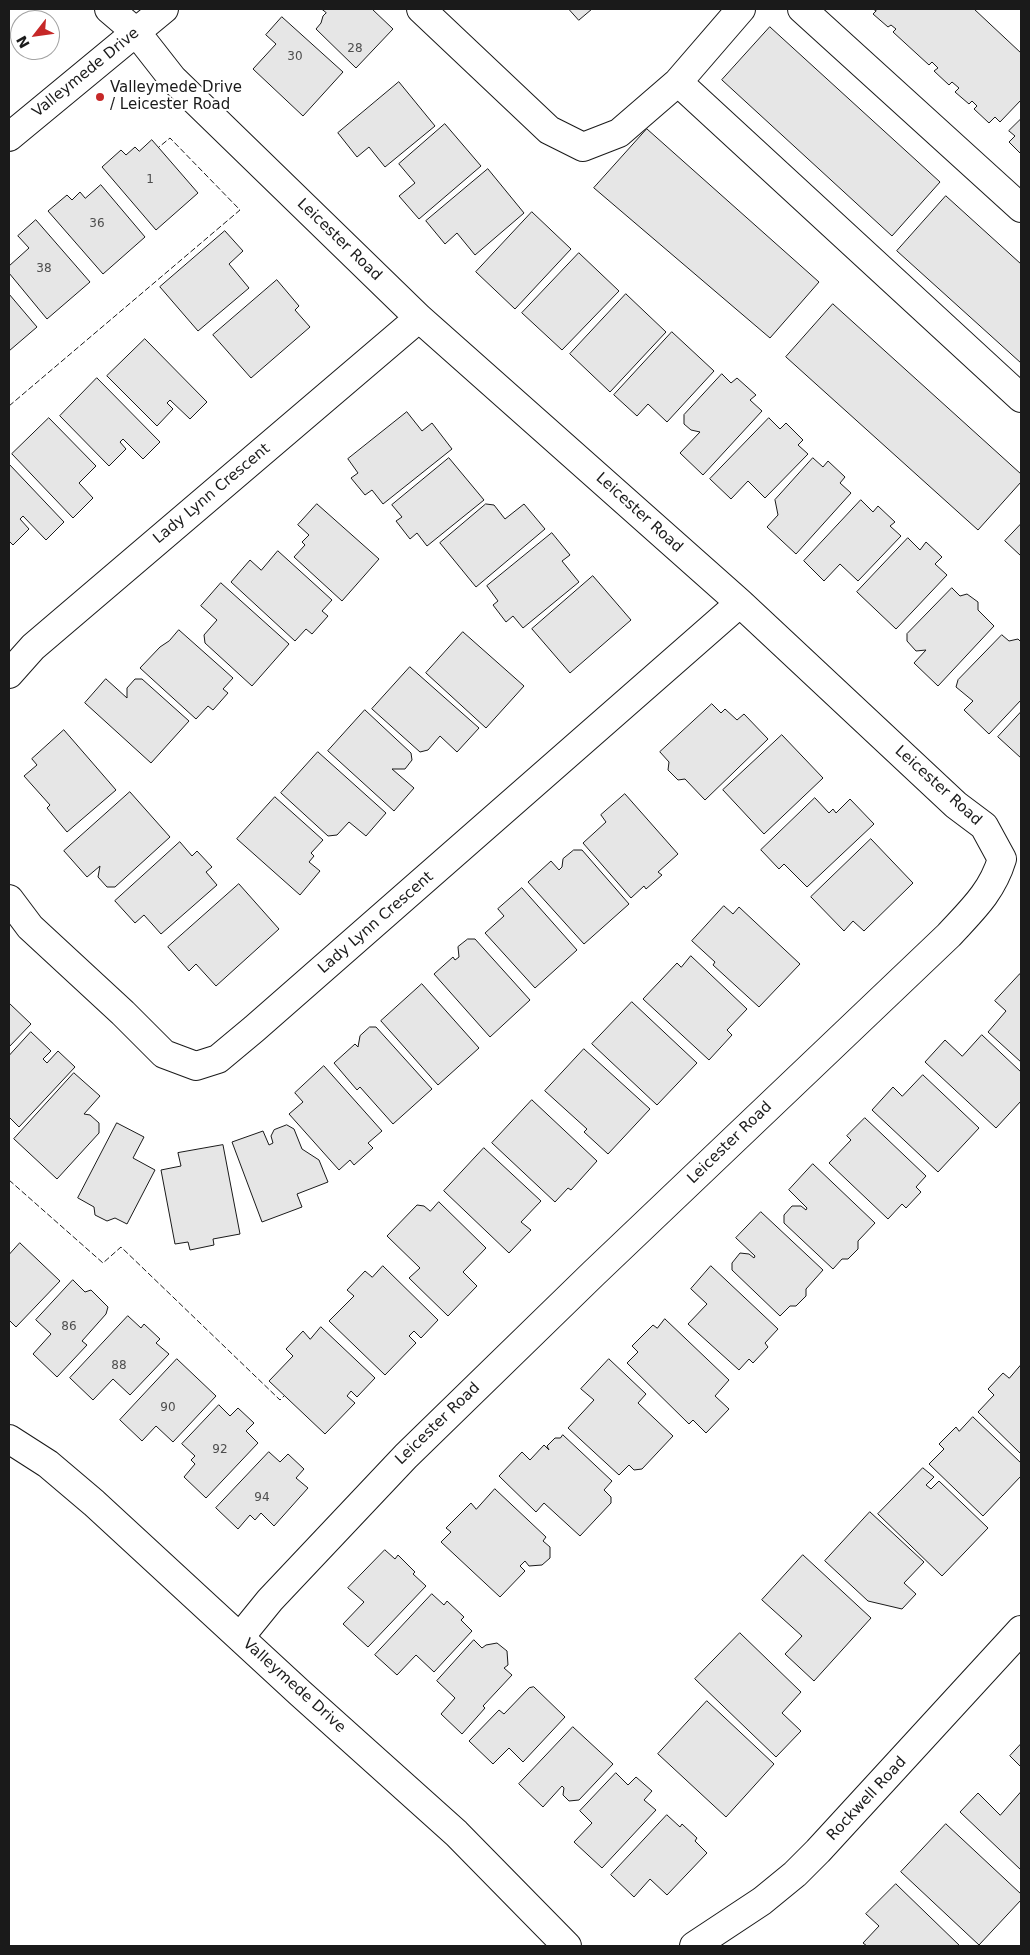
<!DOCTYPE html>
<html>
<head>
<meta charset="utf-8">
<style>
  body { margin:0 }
  #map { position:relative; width:1030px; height:1955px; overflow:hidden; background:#fff; font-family:"DejaVu Sans",sans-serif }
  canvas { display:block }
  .frame { position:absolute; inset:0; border:10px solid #1a1a1a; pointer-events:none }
  .north { position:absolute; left:10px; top:10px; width:50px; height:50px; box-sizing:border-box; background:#fff; border:1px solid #a3a3a3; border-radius:50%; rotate:240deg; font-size:14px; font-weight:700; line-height:20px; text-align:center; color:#1a1a1a }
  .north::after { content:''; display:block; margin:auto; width:18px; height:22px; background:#c62828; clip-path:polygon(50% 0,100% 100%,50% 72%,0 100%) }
</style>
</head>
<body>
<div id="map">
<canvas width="1030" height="1955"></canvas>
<div class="frame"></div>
<div class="north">N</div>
</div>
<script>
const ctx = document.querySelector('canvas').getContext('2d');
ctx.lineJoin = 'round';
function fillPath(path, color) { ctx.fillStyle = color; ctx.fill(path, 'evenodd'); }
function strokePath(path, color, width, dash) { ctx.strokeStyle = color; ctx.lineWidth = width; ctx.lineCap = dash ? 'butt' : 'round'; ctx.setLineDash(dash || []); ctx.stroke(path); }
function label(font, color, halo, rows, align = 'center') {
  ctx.font = font + ' "DejaVu Sans",sans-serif'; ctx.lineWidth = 4; ctx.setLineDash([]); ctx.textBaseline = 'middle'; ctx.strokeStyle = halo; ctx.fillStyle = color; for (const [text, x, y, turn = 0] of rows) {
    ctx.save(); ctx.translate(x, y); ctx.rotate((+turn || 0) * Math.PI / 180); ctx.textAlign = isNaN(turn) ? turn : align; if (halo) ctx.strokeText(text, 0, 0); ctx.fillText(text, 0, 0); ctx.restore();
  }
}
const building = new Path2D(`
  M322,9H372L393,29L356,68L316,29L321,23L323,16L326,13Z
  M569,9H592L579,20Z
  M873,9H974L1021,53V100L1000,122L995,117L989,123L974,109L977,106L972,101L969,104L955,92L959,88L952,82L949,85L934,71L938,68L932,62L929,65L893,32L896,29L891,25L888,27L873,14L876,11Z
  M282,17L343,72L303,116L253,69L276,44L266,35Z
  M770,27L940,182L892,236L722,80Z
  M399,82L435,126L385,167L369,147L357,157L338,133Z
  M1021,119V154L1009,142L1015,136L1009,131Z
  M445,124L481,166L419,219L399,196L415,183L399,164Z
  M647,129L819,282L770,338L594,188Z
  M152,140L198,193L156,230L102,167L121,150L126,155L135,147L139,151Z
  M488,169L524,213L475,255L457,233L445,244L426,221Z
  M101,185L145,237L103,274L48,211L67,195L72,200L80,192L85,198Z
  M946,196L1021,264V363L897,251Z
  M532,212L571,249L515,309L476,272Z
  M36,220L90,282L47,319L9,273V266L29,248L18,236Z
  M225,231L243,251L229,264L249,288L198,331L160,287Z
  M579,253L619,291L562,350L522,313Z
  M277,280L299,306L295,310L310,327L251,378L213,335Z
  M9,294L37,327L9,351Z
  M626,294L666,332L610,392L570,354Z
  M833,304L1021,474V482L978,530L786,357Z
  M672,332L714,371L667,422L648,404L637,416L614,395Z
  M145,339L207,402L190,419L170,400L167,403L173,409L157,426L107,376Z
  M722,374L731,383L737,378L756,395L750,400L762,411L703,475L680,453L700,432L691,430L684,424V415Z
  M97,378L160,442L143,459L123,439L120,442L126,449L109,466L60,416Z
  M407,412L422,431L432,423L452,449L383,504L372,490L365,495L351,478L358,473L348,459Z
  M49,418L96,466L79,483L93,498L73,518L12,454Z
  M769,418L780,429L786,423L803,440L798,445L808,454L765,498L748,481L731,499L710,479Z
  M449,458L484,500L427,546L417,533L410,539L396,521L402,517L392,505Z
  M813,458L823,467L828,461L845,477L840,483L851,493L796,554L767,527L778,515L775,500Z
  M9,464L64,522L46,540L23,516L20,519L29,529L13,545L9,541Z
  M861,500L873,512L878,506L895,522L890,526L901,536L858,581L840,564L824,581L804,561Z
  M317,504L379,559L342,601L294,557L305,545L302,542L309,535L298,525Z
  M486,504L494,505L505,519L524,504L545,529L476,587L440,543Z
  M1021,524V556L1005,541Z
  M552,533L570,555L562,561L579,582L523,628L513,616L506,622L493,605L498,601L487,586Z
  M908,538L920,550L926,542L942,557L935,564L947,575L896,629L857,592Z
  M278,551L332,600L322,611L328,616L312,634L306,629L295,641L231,582L250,560L261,570Z
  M593,576L631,620L570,673L532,629Z
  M221,583L289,644L252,686L205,643L204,635L217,620L201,606Z
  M952,588L960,596L967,594L978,602V610L994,626L938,686L914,663L926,650L916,651L907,641V634Z
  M179,630L233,678L223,689L228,693L213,710L208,706L196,719L140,668L160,647L169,641Z
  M463,632L524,686L486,728L426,673Z
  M1002,635L1009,641L1018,639L1021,642V700L989,734L964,710L973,701L956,687L958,680Z
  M410,667L479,728L457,752L440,736L428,750L420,752L372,709Z
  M106,679L127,698V688L135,679H142L189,721L151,763L85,703Z
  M712,704L721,713L725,709L737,720L744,714L768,739L705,800L685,779L678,780L668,770L669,762L660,752Z
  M365,710L411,753L412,760L405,769H392L414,788L394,811L328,751Z
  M1021,712V758L998,737Z
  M64,730L116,790L67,832L47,808L50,805L24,776L37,765L32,759Z
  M782,735L823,778L764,834L723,790Z
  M318,752L386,813L366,836L349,822L337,835L328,836L281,793Z
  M130,792L170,837L115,887H107L98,877L100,866L87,877L64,851Z
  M625,794L678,854L658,872L662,875L646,889L644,886L631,898L583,843L606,822L601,815Z
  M275,797L323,840L311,853L314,856L309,862L320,871L300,895L237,839Z
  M815,798L829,813L833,809L836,813L850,799L874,824L807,887L784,864L779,869L761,850Z
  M871,839L913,883L864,931L853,921L844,931L811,897Z
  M180,842L192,856L197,851L212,867L206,872L217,885L161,934L144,915L135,923L115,901Z
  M574,850H582L629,904L584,944L528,882L551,861L559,870L562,867L563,859Z
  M239,884L279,929L216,986L196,964L189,971L168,947Z
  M522,888L577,950L535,988L485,933L504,916L498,909Z
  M724,906L733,914L739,907L800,964L759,1007L713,965L715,962L692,941Z
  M468,939H475L530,1000L490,1037L434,974L453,957L455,960L459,957L458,947Z
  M691,956L747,1009L727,1030L732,1035L709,1060L643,999L677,963L681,967Z
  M1020,974L1021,976V1062L988,1032L1006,1011L995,1001Z
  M422,984L479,1048L438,1085L381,1021Z
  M632,1002L697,1063L657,1105L592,1044Z
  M9,1003L31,1024L9,1047Z
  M370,1027H376L432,1089L393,1124L360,1087L357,1090L334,1063L355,1044L358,1047L360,1036Z
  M31,1032L51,1051L43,1059L47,1063L58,1051L75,1067L19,1127L9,1117V1056Z
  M982,1035L1021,1072V1101L996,1128L925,1062L945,1040L962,1056Z
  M584,1049L650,1109L608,1154L584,1132L587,1129L545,1091Z
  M324,1066L382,1131L368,1143L373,1148L354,1165L350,1160L339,1170L289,1114L303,1102L295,1093Z
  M74,1073L100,1096L84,1114L90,1115L99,1123V1133L57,1179L14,1139Z
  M923,1075L979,1128L938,1172L872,1110L893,1087L902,1096Z
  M532,1100L597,1161L571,1190L568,1188L555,1202L492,1143Z
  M865,1118L926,1176L916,1187L921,1192L906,1208L902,1204L888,1219L829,1163L851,1140L847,1136Z
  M117,1123L144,1137L133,1158L155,1170L127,1224L115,1218L107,1221L95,1215L94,1207L78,1198Z
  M287,1125L294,1129L302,1149L319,1160L328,1182L297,1194L302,1207L262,1222L232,1142L263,1131L269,1145L273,1143L271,1136L274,1130Z
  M223,1145L240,1234L213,1239L214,1245L190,1250L188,1242L175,1244L161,1170L181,1166L178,1153Z
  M484,1148L541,1201L521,1222L531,1230L509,1253L444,1191Z
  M813,1164L875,1223L858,1241V1249L848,1259H842L833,1269L784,1223V1215L792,1206H801L806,1210L807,1208L789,1190Z
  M439,1202L486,1248L463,1272L477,1286L448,1316L409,1278L420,1268L387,1236L417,1205L424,1206L430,1211Z
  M761,1212L823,1270L806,1289V1296L796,1306H790L780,1316L732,1270V1263L740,1253L749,1254L754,1258L755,1256L736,1238Z
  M20,1243L60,1281L16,1327L9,1320V1255Z
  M383,1266L438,1320L421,1338L414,1331L409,1336L416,1343L385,1375L329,1321L354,1296L347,1290L365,1271L372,1277Z
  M711,1266L778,1329L765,1343L768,1347L753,1363L749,1359L739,1370L688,1324L707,1304L691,1289Z
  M73,1280L85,1292L91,1290L108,1307L106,1314L82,1341L87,1345L57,1377L33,1354L51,1334L36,1320Z
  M128,1316L141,1328L144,1324L160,1339L156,1343L169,1354L130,1395L113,1379L93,1400L70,1378Z
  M665,1319L729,1380L715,1396L729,1409L706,1433L693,1420L689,1424L627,1363L638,1352L632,1346L653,1325L657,1328Z
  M321,1327L375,1378L357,1397L351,1391L347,1396L355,1403L325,1434L269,1381L293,1356L286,1349L303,1331L310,1339Z
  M177,1359L216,1396L173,1442L156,1426L142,1441L120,1420Z
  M609,1359L646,1394L638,1403L673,1436L642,1469L634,1470L629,1465L619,1475L568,1428L594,1400L581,1389Z
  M1021,1365V1454L978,1412L994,1395L988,1389L1003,1373L1009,1378Z
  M219,1405L230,1416L238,1408L254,1423L246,1431L258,1443L206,1498L184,1477L195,1464L191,1460L195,1456L182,1444Z
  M973,1417L1021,1463V1476L983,1516L929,1464L944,1449L939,1444L956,1427L959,1431Z
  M563,1435L612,1481L604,1490L611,1497V1503L580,1536L544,1503L536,1512L499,1476L522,1452L530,1460L544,1445L549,1450L547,1446L555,1438H560Z
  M269,1452L280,1462L288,1454L304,1469L296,1478L308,1488L274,1526L261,1513L255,1520L250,1515L238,1529L216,1508Z
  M923,1468L934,1477L926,1485L931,1489L939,1481L988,1528L942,1576L878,1514Z
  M495,1489L546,1537L543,1541L550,1547V1558L542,1565L529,1566L525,1561L520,1566L525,1571L500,1597L441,1542L451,1532L446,1528L471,1503L476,1509Z
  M870,1512L924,1562L904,1583L916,1594L902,1609L868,1601L825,1561Z
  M385,1550L395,1559L398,1555L415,1572L413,1574L426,1586L368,1647L343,1624L364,1602L348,1588Z
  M803,1555L871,1618L814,1681L785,1654L802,1636L762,1600Z
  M432,1594L444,1605L447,1601L464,1617L461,1620L472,1631L434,1672L416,1655L397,1675L375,1655Z
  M740,1633L801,1692L782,1713L801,1731L776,1757L695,1679Z
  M474,1640L482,1648L486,1645L497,1643L507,1651L508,1665L504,1668L512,1675L483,1706L485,1708L462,1734L441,1714L455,1698L437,1681Z
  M534,1687L565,1717L523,1762L509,1748L493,1764L469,1741L499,1710L504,1714L529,1688Z
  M707,1701L774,1764L726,1817L658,1754Z
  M573,1727L613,1764L579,1800L569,1801L563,1795L564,1788L562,1786L543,1807L519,1784Z
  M1021,1744V1767L1010,1756Z
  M616,1773L628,1785L636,1777L652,1791L644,1800L656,1810L602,1868L574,1842L592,1823L580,1811Z
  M1021,1792V1870L960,1812L978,1793L1000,1815Z
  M667,1815L680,1827L682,1824L697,1838L695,1841L707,1853L667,1895L650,1879L634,1897L611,1875Z
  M946,1824L1021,1894V1900L979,1945L901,1872Z
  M896,1884L960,1946H867L863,1943L879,1926L866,1914Z`);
const minor = new Path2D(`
  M109,9L136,32L172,78L419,318L740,603L956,805L984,826L1002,859C992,892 972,910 949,935L594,1273L406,1456L270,1600L240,1637
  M421,9L549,130L583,147L619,133L678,82L1021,398
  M802,9L1021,208
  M678,82L741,9
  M9,137L164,9
  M9,674L33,647L419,318
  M9,899L30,927L123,1013L164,1054L196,1066L218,1059L254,1029L740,603
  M9,1439L48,1464L94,1503L300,1693L456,1833L567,1946
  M694,1946L762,1901L795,1874L818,1851L1021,1630`);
const fence = new Path2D(`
  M9,406L240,210L170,138L159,147
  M9,1180L103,1263L121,1247L280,1400L284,1396`);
const markers = [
  [100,97,5,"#c62828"]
];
const numberNames = [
  ["28",355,49],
  ["30",295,57],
  ["1",150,180],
  ["36",97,224],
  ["38",44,269],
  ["86",69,1327],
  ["88",119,1366],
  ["90",168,1408],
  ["92",220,1450],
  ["94",262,1498]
];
const streetNames = [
  ["Valleymede Drive",86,73,-39],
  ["Leicester Road",339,240,44],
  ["Lady Lynn Crescent",212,494,-40],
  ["Leicester Road",639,513,42],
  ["Leicester Road",938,786,42],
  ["Lady Lynn Crescent",376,923,-41],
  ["Leicester Road",730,1143,-44],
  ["Leicester Road",438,1424,-44],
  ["Valleymede Drive",294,1686,42],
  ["Rockwell Road",867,1799,-47]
];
const poiNames = [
  ["Valleymede Drive",110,88],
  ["/ Leicester Road",110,105]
];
fillPath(building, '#e6e6e6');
strokePath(building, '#1a1a1a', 1);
strokePath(minor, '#1a1a1a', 30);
strokePath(minor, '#fff', 28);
strokePath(fence, '#1a1a1a', 1, [6, 2.5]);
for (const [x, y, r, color] of markers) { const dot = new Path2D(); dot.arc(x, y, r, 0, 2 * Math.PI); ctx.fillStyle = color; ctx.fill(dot); strokePath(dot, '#fff', 2); }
label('12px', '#4d4d4d', null, numberNames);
label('15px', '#1a1a1a', '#fff', streetNames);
label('15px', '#1a1a1a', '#fff', poiNames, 'left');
</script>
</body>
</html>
